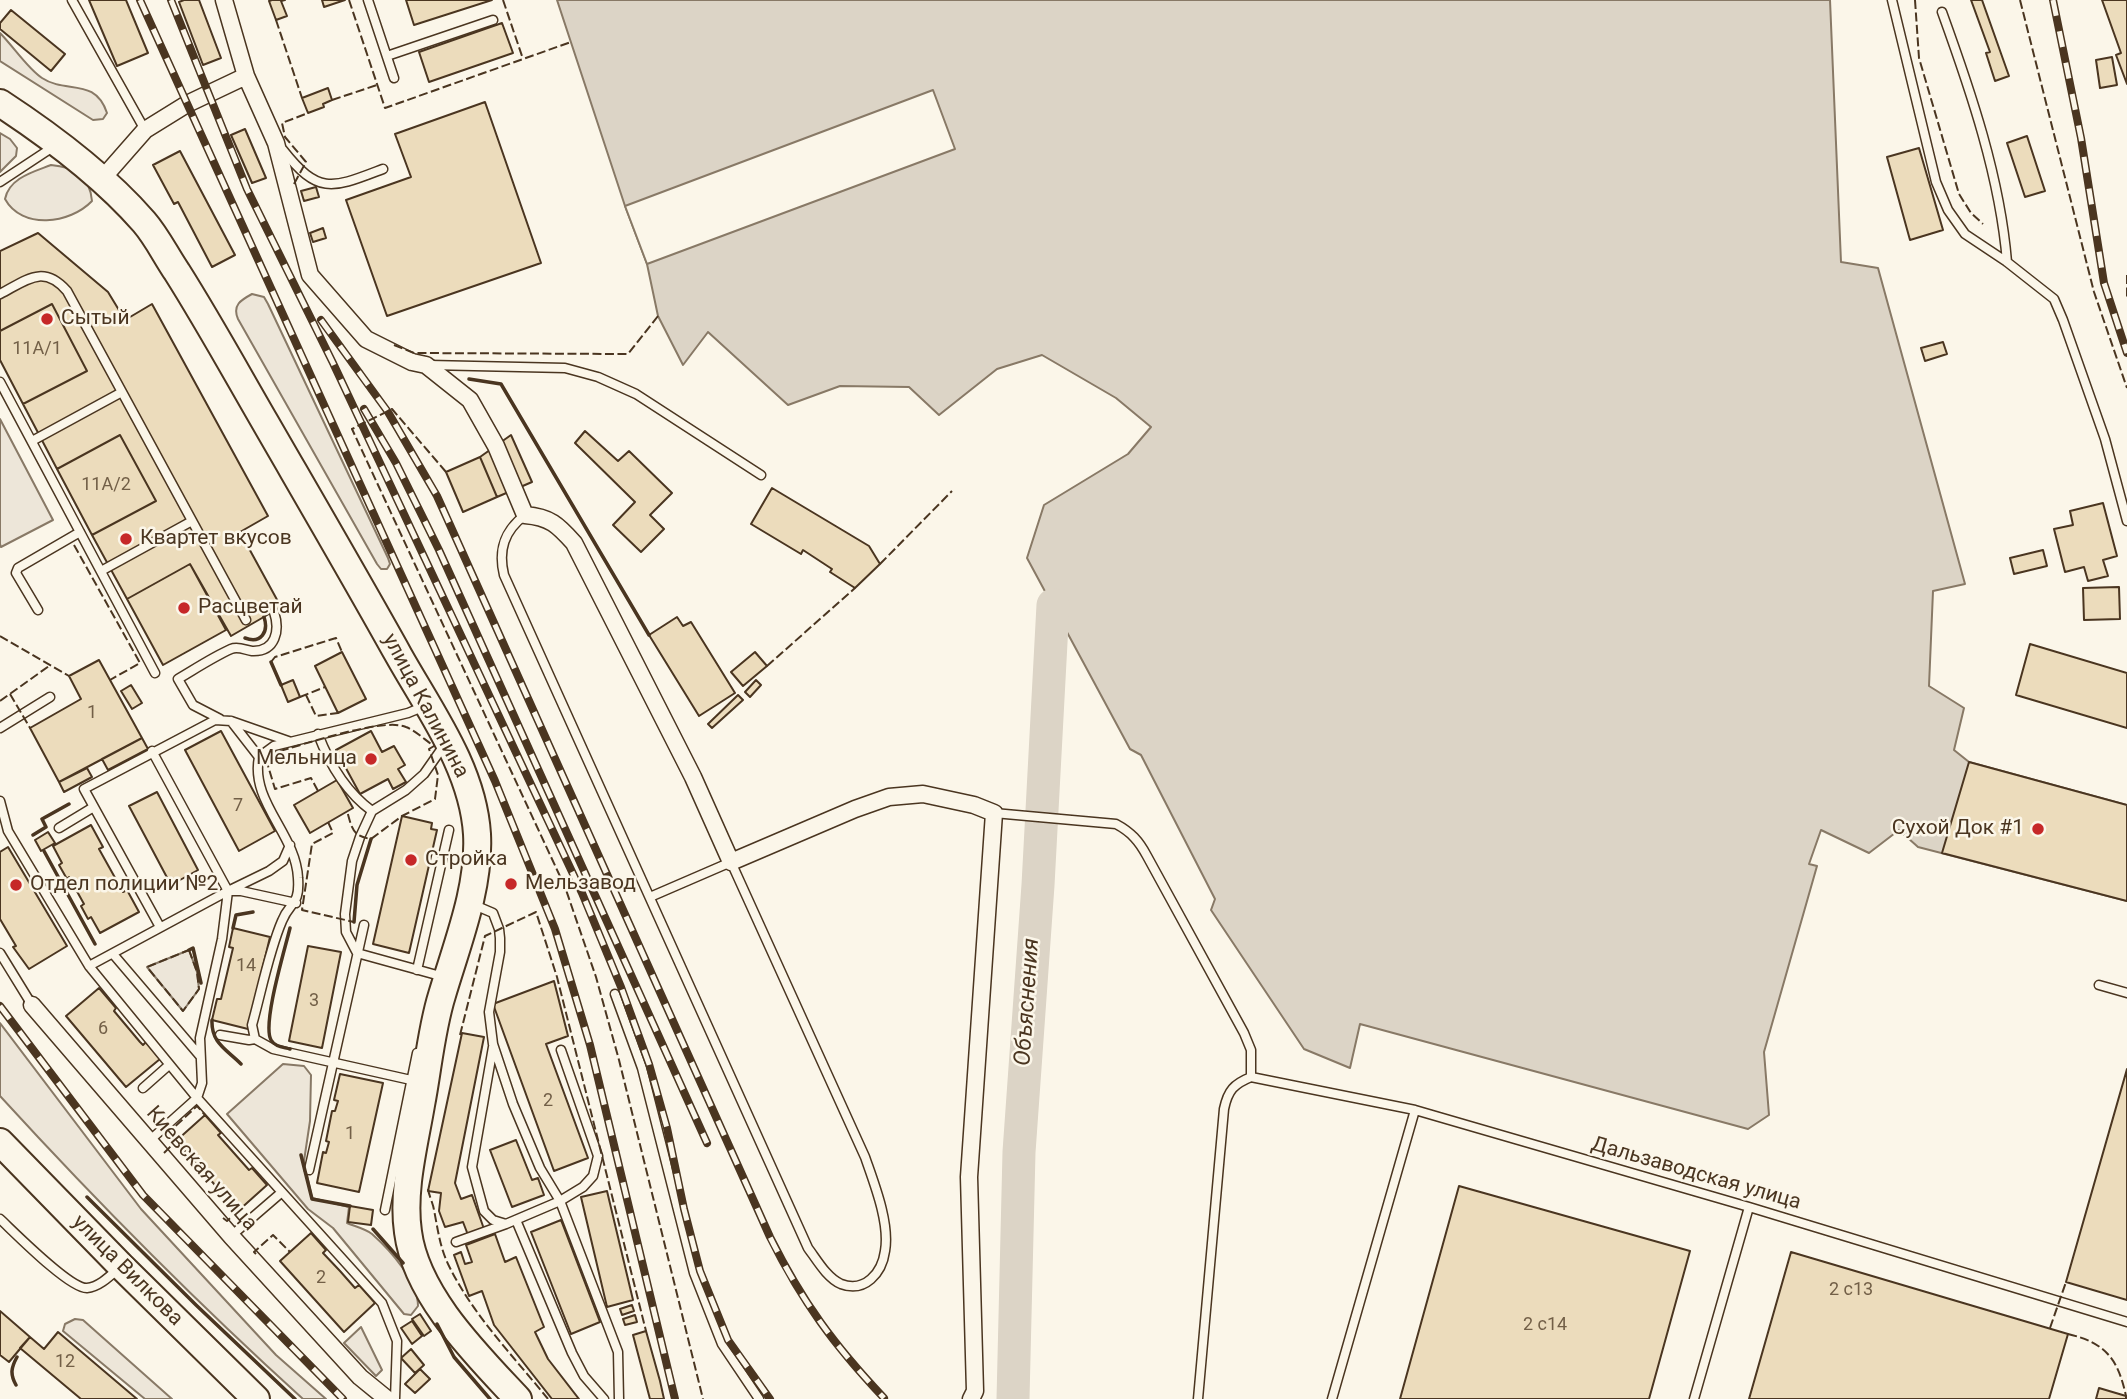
<!DOCTYPE html>
<html>
<head>
<meta charset="utf-8">
<style>
  body { margin:0 }
  canvas { display:block; background:#fbf6e9 }
</style>
</head>
<body>
<canvas width="2127" height="1399"></canvas>
<script>
const ctx = document.querySelector('canvas').getContext('2d');
ctx.lineJoin = 'round';
function fillPath(path, color) { ctx.fillStyle = color; ctx.fill(path, 'evenodd'); }
function strokePath(path, color, width, dash) { ctx.strokeStyle = color; ctx.lineWidth = width; ctx.lineCap = dash ? 'butt' : 'round'; ctx.setLineDash(dash || []); ctx.stroke(path); }
function label(font, color, halo, rows, align = 'center') {
  ctx.font = font + ' Roboto,sans-serif'; ctx.lineWidth = 5; ctx.setLineDash([]); ctx.textBaseline = 'middle'; ctx.strokeStyle = halo; ctx.fillStyle = color; for (const [text, x, y, turn = 0] of rows) {
    ctx.save(); ctx.translate(x, y); ctx.rotate((+turn || 0) * Math.PI / 180); ctx.textAlign = isNaN(turn) ? turn : align; if (halo) ctx.strokeText(text, 0, 0); ctx.fillText(text, 0, 0); ctx.restore();
  }
}
const green = new Path2D(`
  M0,33C13,46 28,69 42,78C66,94 95,77 107,113L103,119L93,120L0,61Z
  M0,133L10,139L17,148L16,156L0,172Z
  M51,165C74,167 90,176 92,201C70,224 22,230 5,199C9,178 33,172 51,165Z
  M252,294L264,297L268,304L388,558L390,564L387,569H381L377,564L238,319C232,305 241,300 252,294Z
  M0,419L53,520L1,547L0,544Z
  M189,950L197,972L199,989L183,1011L147,967Z
  M0,1023L141,1209L276,1355L326,1399H303C197,1303 97,1202 0,1096Z
  M283,1064L304,1066L311,1075L310,1121L304,1161L312,1198L349,1207L347,1223C354,1226 366,1229 372,1234C390,1250 418,1281 418,1306L411,1315L404,1314L333,1228L308,1209L227,1114Z
  M75,1319L83,1320L172,1399H145L63,1331L65,1324Z
  M361,1327L382,1370L376,1376L344,1343Z`);
const water = new Path2D(`
  M557,0H1830L1841,262L1878,268L1965,584L1933,591L1929,686L1964,708L1954,750L1969,762L2127,805V901L1918,847L1899,830L1869,853L1821,830L1809,864L1817,866L1764,1052L1769,1115L1748,1129L1360,1024L1350,1068L1304,1049L1211,910L1215,899L1141,755L1130,749L1027,558L1044,505L1128,454L1151,427L1116,398L1042,355L997,369L939,415L909,387L840,386L788,405L708,332L683,365L658,316L647,264L625,206Z`);
const pier = new Path2D(`
  M933,90L955,149L647,264L625,206Z`);
const river = new Path2D(`
  M1013,1399L1019,1152L1038,885L1053,605`);
const building = new Path2D(`
  M89,0H126L148,53L117,66Z
  M184,0H199L221,58L203,65L179,2Z
  M272,0H285L281,1L287,16L276,20L269,1Z
  M322,0H345L324,7Z
  M406,0H492L414,25Z
  M1971,0H1982L2009,76L1995,81L1986,53L1990,52Z
  M2102,0H2127V84L2116,55L2121,53Z
  M11,10L65,54L51,71L0,29V23Z
  M502,23L513,53L429,82L419,52Z
  M2112,57L2117,85L2100,88L2096,60Z
  M328,88L332,100L323,104L324,107L308,113L302,98Z
  M485,102L541,263L387,316L346,200L411,177L395,134Z
  M245,129L266,178L252,183L231,135Z
  M2027,136L2045,191L2025,197L2007,143Z
  M1919,148L1943,230L1910,240L1887,157Z
  M180,151L235,255L212,267L178,202L174,204L153,165Z
  M316,187L319,197L304,201L301,191Z
  M323,228L326,238L313,242L310,233Z
  M38,233L108,292L125,320L152,304L268,516L240,532L281,607L231,636L190,564L127,599L92,535L156,501L120,435L57,469L23,404L87,371L52,304L0,331V251Z
  M52,304L87,371L23,404L0,360V331Z
  M1943,342L1947,354L1925,361L1921,348Z
  M585,431L618,461L629,451L672,493L650,515L664,529L641,552L613,525L635,502L575,443Z
  M120,435L156,501L92,535L57,469Z
  M511,435L532,482L497,497L480,457Z
  M480,457L497,497L463,512L446,472Z
  M772,488L869,546L880,564L855,588L830,572L832,569L803,550L801,554L751,524Z
  M2103,503L2117,556L2103,560L2108,576L2088,581L2084,567L2065,572L2054,529L2073,525L2070,511Z
  M2043,550L2047,566L2014,574L2010,558Z
  M190,564L226,630L163,665L127,599Z
  M2119,587L2120,619L2084,620L2083,588Z
  M677,617L683,626L691,622L735,693L699,716L649,635Z
  M2030,644L2127,673V728L2016,695Z
  M342,652L366,699L338,713L315,666Z
  M755,652L767,666L743,686L731,672Z
  M99,660L142,738L59,782L30,728L81,699L69,676Z
  M293,680L300,697L288,702L281,685Z
  M756,680L761,685L750,697L745,692Z
  M131,685L142,703L132,709L121,691Z
  M738,695L743,700L712,728L708,724Z
  M221,731L275,831L239,851L185,750Z
  M371,731L382,752L394,746L405,765L398,769L406,782L393,789L388,779L360,794L336,750Z
  M142,738L148,749L108,770L102,759Z
  M1969,762L2127,805V901L1942,853Z
  M87,768L92,777L64,792L59,782Z
  M337,780L353,808L310,833L294,805Z
  M157,792L198,870L171,885L129,806Z
  M402,816L432,823L431,829L437,830L409,953L373,944Z
  M91,825L103,847L99,849L123,892L127,890L139,912L100,933L91,917L88,919L81,906L84,904L69,877L67,879L59,865L62,863L53,846Z
  M48,832L55,843L41,851L35,840Z
  M8,847L67,946L29,969L13,947L16,946L0,919V852Z
  M233,928L270,937L248,1029L212,1020L217,999H221L233,948L229,947Z
  M308,946L341,952L322,1048L289,1041Z
  M554,981L568,1036L546,1044L588,1158L554,1171L493,1004Z
  M99,988L116,1008L114,1011L140,1042L143,1045L146,1042L160,1059L126,1087L66,1016Z
  M462,1033L484,1037L455,1183L461,1199L472,1195L484,1229L468,1235L463,1222L445,1227L439,1211L441,1193L428,1191Z
  M2127,1069V1300L2066,1282Z
  M340,1074L383,1083L359,1192L317,1183L323,1152L326,1153L329,1142L326,1141L332,1111H335L338,1101L334,1100Z
  M205,1115L221,1133L218,1135L249,1170L252,1168L267,1185L238,1211L176,1141Z
  M516,1140L532,1180L538,1178L544,1195L512,1207L490,1150Z
  M1459,1186L1690,1251L1649,1399H1400Z
  M607,1191L633,1300L607,1307L581,1197Z
  M350,1206L373,1210L371,1225L348,1222Z
  M561,1220L600,1322L571,1334L531,1232Z
  M311,1233L326,1250L323,1253L340,1271L355,1288L359,1285L375,1303L344,1332L280,1261Z
  M495,1234L505,1262L516,1257L544,1327L535,1332L548,1359L579,1399H552L494,1325L482,1291L469,1296L454,1255L461,1252L465,1264L472,1262L466,1245Z
  M1791,1252L2068,1334L2049,1399H1749Z
  M632,1305L634,1311L622,1315L620,1309Z
  M0,1311L30,1337L9,1362L0,1355Z
  M420,1314L431,1331L424,1336L412,1319Z
  M635,1315L637,1322L625,1325L623,1319Z
  M412,1321L422,1336L412,1344L401,1328Z
  M646,1331L660,1381L664,1399H650L633,1335Z
  M58,1332L137,1399H81L20,1348L30,1337L44,1349Z
  M411,1349L424,1365L415,1373L401,1358Z
  M420,1369L430,1379L415,1393L405,1384Z
  M2099,1388L2126,1396V1399H2096Z`);
const lane = new Path2D(`
  M72,0L145,130
  M368,0L394,78
  M1892,0L1936,182L1948,210L1965,234L2007,262L2054,299L2063,320L2105,439L2127,521
  M1942,12C1971,92 2000,177 2007,262
  M387,56L493,20
  M283,150C319,196 333,188 383,169
  M0,182L53,147
  M0,294C27,280 43,264 67,291L246,620
  M429,365L565,368L598,377L636,394L761,475
  M0,382L155,673
  M32,441L122,392
  M525,515C504,531 498,550 504,575L808,1248C817,1260 827,1278 841,1284C865,1293 882,1273 885,1251C890,1223 874,1183 865,1157L731,862L650,897
  M101,571L192,521
  M38,610L16,573L18,568L80,532
  M220,719L193,705L178,679C195,669 213,657 231,649C238,646 245,650 252,651C276,652 280,630 274,612
  M231,721L259,757
  M0,728L50,697
  M318,734C329,763 346,792 372,811
  M0,801L8,831L89,966L197,1098L382,1303L397,1341L395,1399
  M994,813L1116,824C1131,832 1139,841 1147,856L1244,1033L1251,1050V1077
  M59,828L92,808
  M230,890L269,871L283,861L290,845
  M472,904L493,913L499,929L500,938V952L489,1012L493,1044L513,1104L540,1168L560,1201L618,1352L619,1399
  M160,927L84,789L215,720L231,721L291,742
  M0,953L32,1005
  M113,954L200,1056
  M89,966L228,891H241L296,903
  M417,970L449,830
  M444,977L357,953L346,932L345,914L352,861L360,837L372,811L406,790L424,774L445,744
  M2099,985L2127,993
  M615,994L642,1068L694,1273L722,1344L759,1399
  M220,1035L249,1040L255,1039
  M493,1047L472,1167L484,1211L493,1220L506,1224L560,1201L583,1187L593,1176L598,1156L561,1050
  M1251,1077L1415,1110L1749,1207L2127,1322
  M411,1080L273,1049L255,1039L252,1025C261,993 269,951 282,921C290,901 300,906 298,878C296,834 250,802 259,757L274,746L408,713L425,706
  M143,1088L169,1065
  M149,1141L197,1098L202,1083L200,1038L222,939L228,891L152,751
  M309,1170L364,925
  M385,1210L417,1053
  M0,1219C15,1233 70,1289 87,1288C99,1287 110,1276 119,1268
  M516,1220L572,1353L584,1376L604,1399
  M231,1236L282,1192
  M456,1242L506,1224
  M1198,1399L1224,1109C1228,1090 1234,1084 1251,1077
  M1332,1399L1415,1110
  M1694,1399L1749,1207`);
const street = new Path2D(`
  M224,0L246,76L276,143L310,275L366,339L412,362L426,365L470,400L496,446L525,515C550,517 558,525 574,543L693,777L731,862L855,809L889,797L923,794L974,805L994,813L969,1177L975,1391L971,1399
  M102,179L145,130L187,104L246,76
  M32,1005L231,1236L360,1377L387,1399`);
const primary = new Path2D(`
  M0,103C52,137 103,175 144,222C157,237 166,256 177,272C208,321 236,372 265,422C310,500 355,577 399,656C430,711 473,769 477,834C480,888 457,944 442,995C431,1030 428,1069 421,1105C414,1146 402,1191 408,1232C416,1295 476,1354 518,1399
  M0,1142L121,1266L256,1399`);
const rail = new Path2D(`
  M140,0L495,781L555,929L590,1045L675,1399
  M171,0L247,189L333,363L582,893L621,987L649,1064L667,1128L684,1209L700,1271L728,1340L770,1399
  M2053,0L2081,138L2104,283L2127,353
  M321,320L388,412L437,496L770,1237C803,1303 834,1345 884,1398
  M364,409L396,463L439,550L707,1143
  M0,1006L143,1195L343,1399`);
const fence = new Path2D(`
  M349,0L385,108L571,42
  M503,0L523,59
  M1915,0L1919,58L1959,194L1971,213L1983,224
  M2020,0L2094,292L2127,388
  M276,20L302,98
  M332,100L377,85
  M294,184L306,162L285,137L282,123L308,113
  M2127,275V299
  M394,345L414,353L628,354L658,316
  M446,472L392,409L352,429L565,887L596,977L619,1060L703,1399
  M74,545L140,663L110,680
  M880,564L952,491
  M0,636L69,676
  M271,662L275,657L336,638L342,652
  M767,666L855,588
  M10,694L30,728
  M306,695L316,716L338,713
  M300,697L325,687
  M0,701L49,666
  M318,791L311,778L275,789L266,759L276,752C303,745 383,717 406,727C416,731 425,740 434,746L429,749L438,775L435,799L402,816L371,839C352,836 352,828 347,811
  M328,822L333,833L312,844L302,910L354,922
  M189,950L197,972L199,989L183,1011L147,967Z
  M460,1035L485,936L536,912L557,977L646,1331
  M164,1153L173,1144L166,1135L197,1106L205,1115
  M428,1189C429,1196 433,1203 434,1210C438,1230 440,1249 450,1268C474,1316 514,1357 548,1399
  M223,1218L227,1221L238,1211
  M256,1254L254,1252L273,1235L290,1252
  M2050,1328L2066,1282
  M2068,1334C2106,1343 2118,1359 2126,1396`);
const wall = new Path2D(`
  M469,379L501,384L649,635
  M245,638C261,644 269,632 264,617
  M271,662L281,685
  M33,835L46,827L42,819L69,804
  M44,851L95,944
  M354,922L357,885L371,839
  M233,928L236,915L253,912
  M290,928C285,949 262,1024 271,1040C275,1047 283,1047 290,1049
  M189,950L193,948L201,983
  M212,1020C211,1043 226,1049 241,1064
  M301,1155L312,1199L350,1206
  M87,1197L196,1305L295,1399
  M373,1229L403,1263
  M437,1324L454,1357L490,1399
  M16,1385C10,1374 11,1368 17,1357`);
const markers = [
  [47,319,7,"#c62828"],
  [126,539,7,"#c62828"],
  [184,608,7,"#c62828"],
  [371,759,7,"#c62828"],
  [2038,829,7,"#c62828"],
  [411,860,7,"#c62828"],
  [511,884,7,"#c62828"],
  [16,885,7,"#c62828"]
];
const numberNames = [
  ["11А/1",37,349],
  ["11А/2",106,485],
  ["1",92,713],
  ["7",238,806],
  ["14",246,966],
  ["3",314,1001],
  ["6",103,1029],
  ["2",548,1101],
  ["1",350,1134],
  ["2",321,1278],
  ["2 с13",1851,1290],
  ["2 с14",1545,1325],
  ["12",65,1362]
];
const poiNames = [
  ["Сытый",61,319],
  ["Квартет вкусов",140,539],
  ["Расцветай",198,608],
  ["Мельница",357,759,"right"],
  ["Сухой Док #1",2024,829,"right"],
  ["Стройка",425,860],
  ["Мельзавод",525,884],
  ["Отдел полиции №2",30,885]
];
const streetNames = [
  ["улица Калинина",425,706,62],
  ["Киевская улица",201,1169,49],
  ["Дальзаводская улица",1696,1174,16],
  ["улица Вилкова",127,1271,45]
];
const waterNames = [
  ["Объяснения",1028,1002,-86]
];
fillPath(green, '#ede6d9');
strokePath(green, '#887966', 2);
fillPath(water, '#dcd4c6');
strokePath(water, '#887966', 2);
fillPath(pier, '#fbf6e9');
strokePath(pier, '#887966', 2);
strokePath(river, '#dcd4c6', 33);
fillPath(building, '#ecdcbc');
strokePath(building, '#4a3520', 2);
strokePath(lane, '#4a3520', 11);
strokePath(street, '#4a3520', 19);
strokePath(primary, '#4a3520', 30);
strokePath(lane, '#fbf6e9', 8);
strokePath(street, '#fbf6e9', 16);
strokePath(primary, '#fbf6e9', 26);
strokePath(rail, '#4a3520', 8);
strokePath(rail, '#fbf6e9', 5, [16]);
strokePath(fence, '#4a3520', 2, [9, 3.5]);
strokePath(wall, '#4a3520', 3.5);
for (const [x, y, r, color] of markers) { const dot = new Path2D(); dot.arc(x, y, r, 0, 2 * Math.PI); ctx.fillStyle = color; ctx.fill(dot); strokePath(dot, '#fbf6e9', 2.5); }
label('18px', '#725f47', null, numberNames);
label('21px', '#4a3520', '#fbf6e9', poiNames, 'left');
label('21px', '#4a3520', '#fbf6e9', streetNames);
label('italic 23px', '#4a3520', '#fbf6e9', waterNames);
</script>
</body>
</html>
